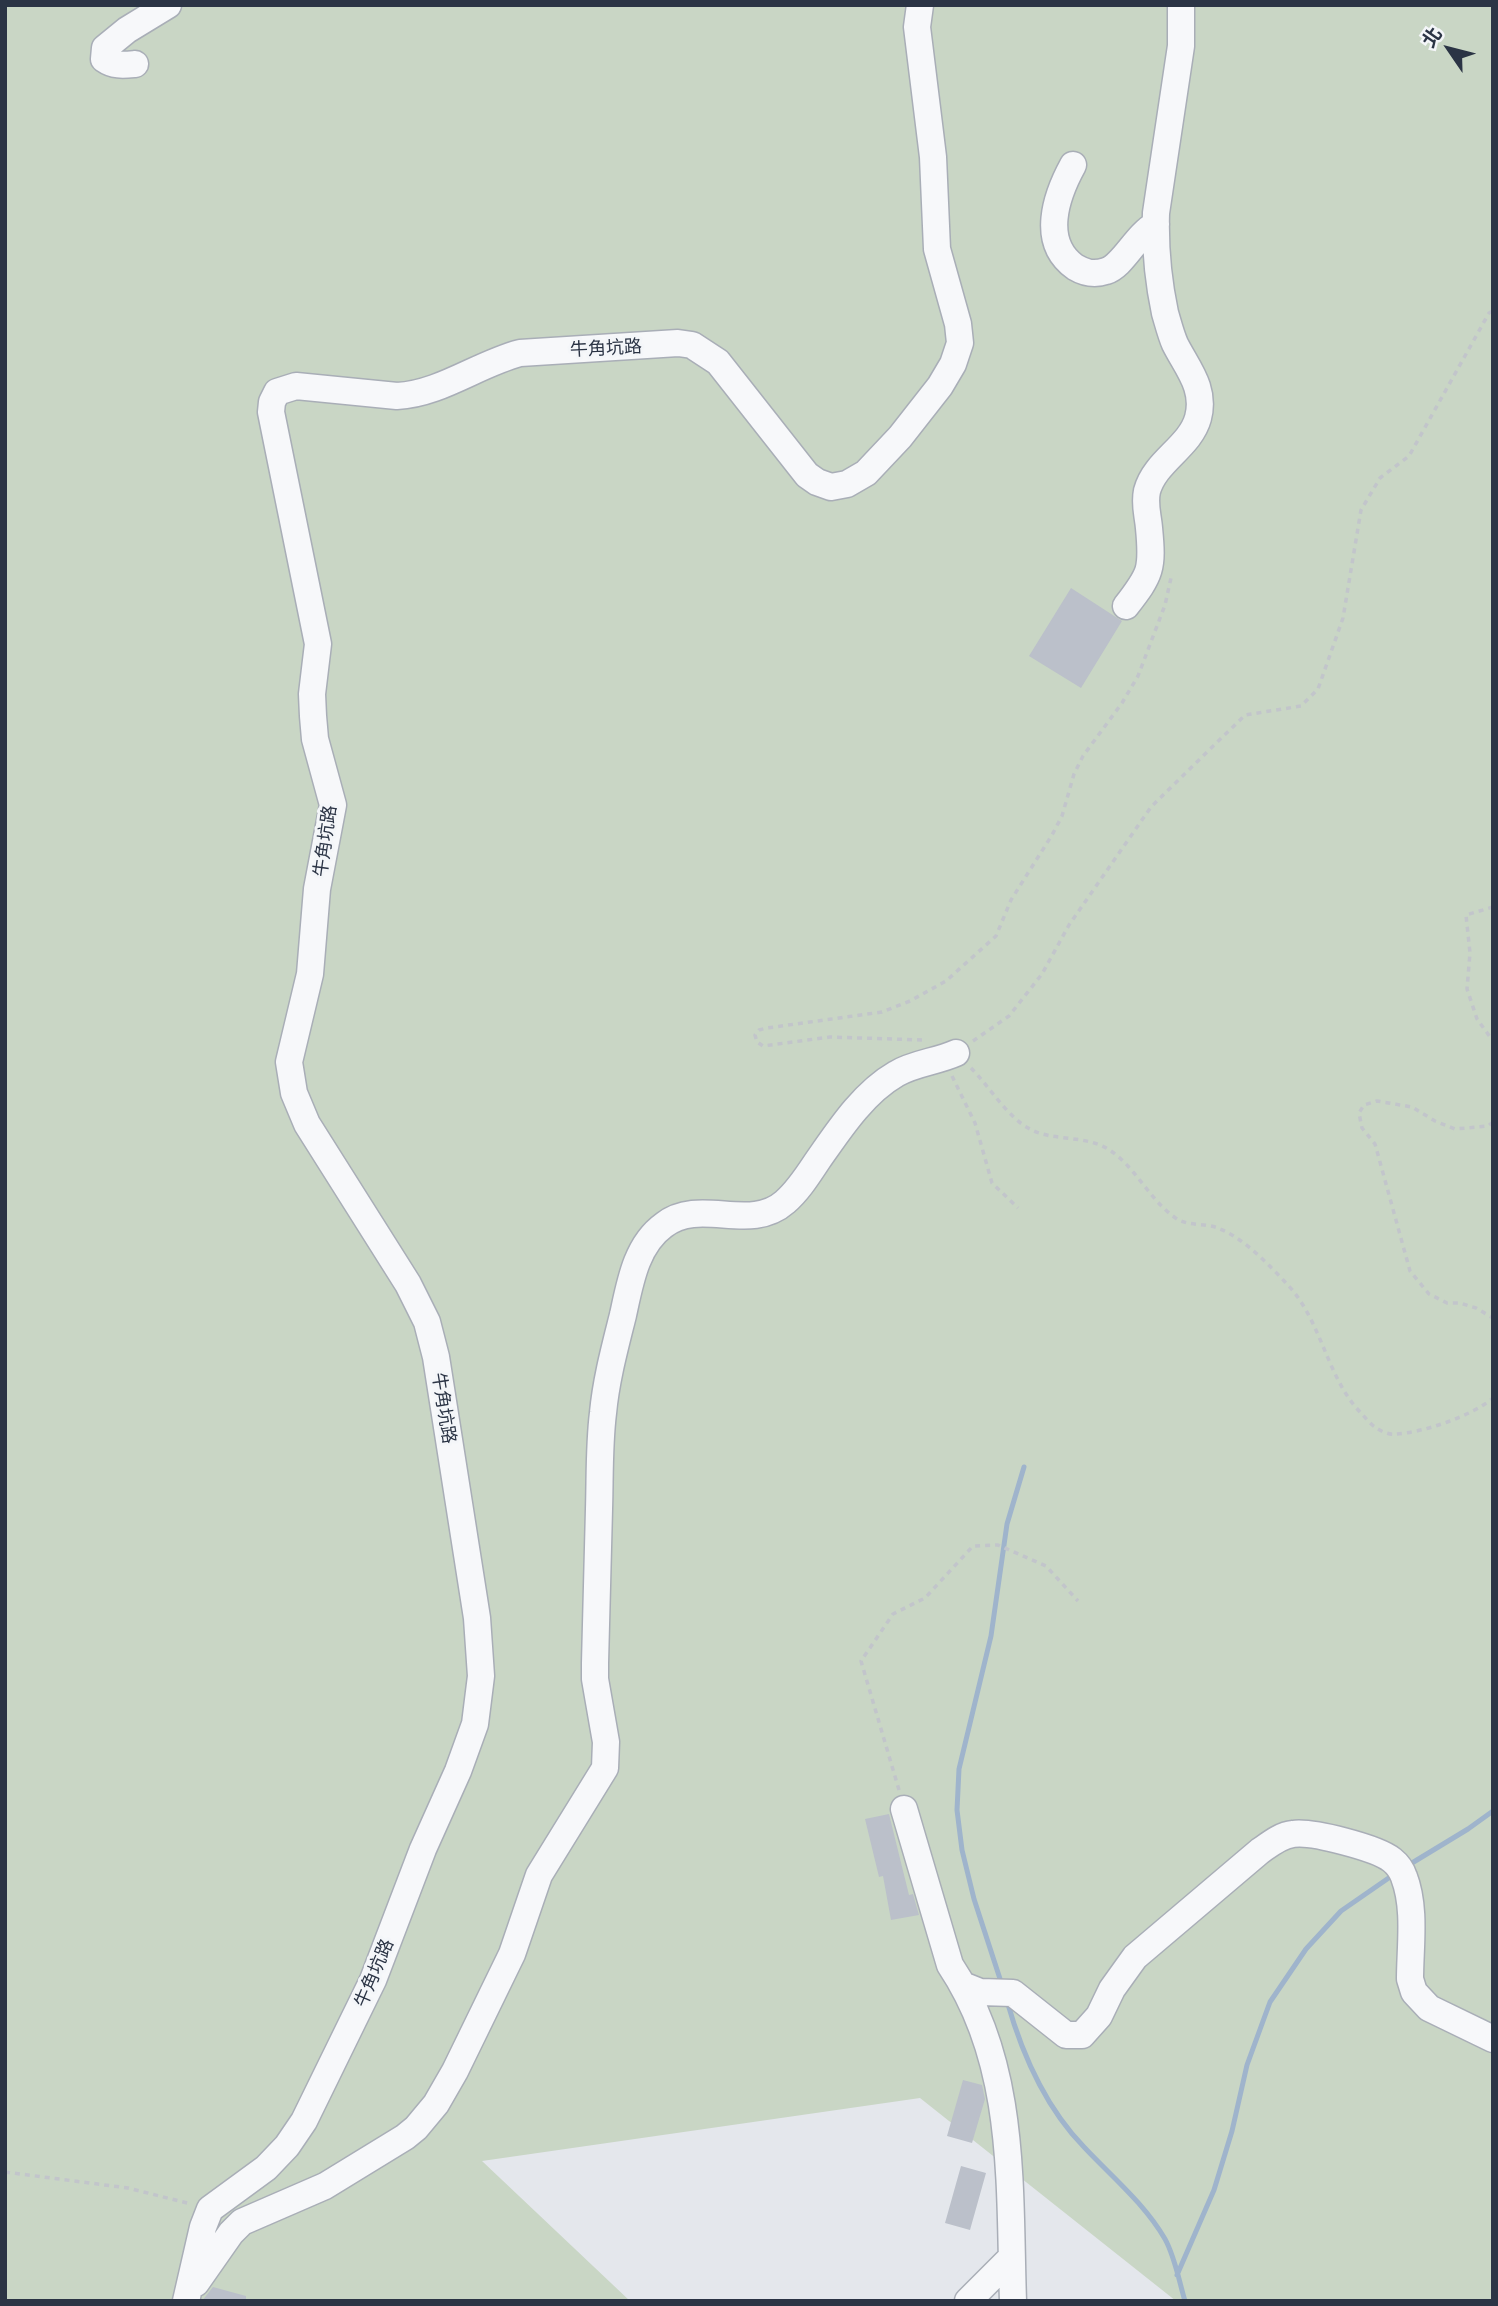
<!DOCTYPE html>
<html>
<head>
<meta charset="utf-8">
<style>
  body { margin:0 }
  #map { position:relative; width:1498px; height:2306px; overflow:hidden; background:#e4e7ec; font-family:Ubuntu,"Noto Sans TC",sans-serif }
  canvas { display:block }
  .frame { position:absolute; inset:0; border:7px solid #2b3445; pointer-events:none }
  .north { position:absolute; left:1414px; top:14px; width:70px; height:70px; -webkit-text-stroke:5px #f4f6f9; paint-order:stroke; rotate:305deg; font-size:19px; font-weight:700; line-height:28px; text-align:center; color:#2b3445 }
  .north::after { content:''; display:block; margin:auto; width:24px; height:32px; background:#2b3445; clip-path:polygon(50% 0,100% 100%,50% 72%,0 100%) }
</style>
</head>
<body>
<div id="map">
<canvas width="1498" height="2306"></canvas>
<div class="frame"></div>
<div class="north">北</div>
</div>
<script>
const ctx = document.querySelector('canvas').getContext('2d');
ctx.lineJoin = 'round';
function fillPath(path, color) { ctx.fillStyle = color; ctx.fill(path, 'evenodd'); }
function strokePath(path, color, width, dash) { ctx.strokeStyle = color; ctx.lineWidth = width; ctx.lineCap = dash ? 'butt' : 'round'; ctx.setLineDash(dash || []); ctx.stroke(path); }
function label(font, color, halo, rows, align = 'center') {
  ctx.font = font + ' Ubuntu,"Noto Sans TC",sans-serif'; ctx.lineWidth = 6; ctx.setLineDash([]); ctx.textBaseline = 'middle'; ctx.strokeStyle = halo; ctx.fillStyle = color; for (const [text, x, y, turn = 0] of rows) {
    ctx.save(); ctx.translate(x, y); ctx.rotate((+turn || 0) * Math.PI / 180); ctx.textAlign = isNaN(turn) ? turn : align; if (halo) ctx.strokeText(text, 0, 0); ctx.fillText(text, 0, 0); ctx.restore();
  }
}
const green = new Path2D(`
  M5,5H1493V2301H1176L920,2098L482,2161L630,2301H5Z`);
const stream = new Path2D(`
  M1407,1866L1468,1829L1493,1811
  M1002,1985L974,1899L962,1850L957,1810L959,1769L991,1636L1007,1524L1024,1467
  M1007,2001C1022,2054 1045,2107 1084,2147C1112,2177 1144,2203 1165,2239C1175,2257 1179,2281 1185,2301
  M1177,2275L1214,2190L1232,2131L1247,2065L1270,2002L1306,1949L1341,1911L1393,1875`);
const building = new Path2D(`
  M1071,588L1122,621L1081,688L1029,656Z
  M889,1814L909,1895L913,1894L919,1915L891,1920L883,1876L879,1877L865,1819Z
  M963,2080L982,2085L985,2099L972,2143L947,2136Z
  M961,2166L986,2173L970,2230L945,2223Z
  M213,2287L246,2296V2301H202Z`);
const path = new Path2D(`
  M1493,907L1466,915L1470,953L1467,989L1477,1019L1493,1041
  M922,1040L830,1037L763,1046L757,1042L755,1035L759,1030L767,1028L882,1012L910,1001L946,981L996,936L1011,900L1052,835L1062,816L1074,774L1083,756L1122,703L1138,676L1165,605L1171,578
  M973,1041L1009,1016L1042,974L1069,925L1151,807L1245,715L1301,706L1318,689L1343,618L1361,510L1380,478L1409,456L1489,313L1493,311
  M971,1068C989,1086 1008,1118 1030,1129C1053,1142 1087,1134 1111,1151C1137,1169 1150,1201 1177,1219C1188,1226 1205,1223 1218,1228C1245,1239 1268,1264 1287,1284C1322,1321 1326,1376 1360,1412C1365,1417 1370,1424 1375,1427C1380,1431 1389,1435 1395,1434C1422,1433 1472,1416 1493,1398
  M952,1076L975,1123L992,1183L1018,1208
  M1493,1122L1488,1126L1455,1129L1435,1121L1412,1107L1377,1101L1364,1105L1359,1113L1362,1128L1375,1144L1410,1271L1429,1294L1447,1303H1460L1476,1308L1493,1318
  M899,1790L861,1661L893,1614L925,1598L973,1546L998,1545L1046,1566L1078,1601
  M5,2172L128,2188L191,2204`);
const minor = new Path2D(`
  M135,64C123,65 114,66 104,59L105,48L127,30L168,5
  M1073,165C1056,196 1040,242 1075,267C1085,273 1094,275 1106,271C1123,266 1135,236 1156,224
  M1126,606C1151,574 1153,569 1149,528C1148,515 1144,505 1147,491C1155,461 1190,447 1198,418C1206,388 1187,368 1175,344C1171,335 1168,323 1165,313C1158,280 1155,246 1156,213L1181,46V5
  M904,1809L950,1965C1017,2065 1009,2187 1013,2301
  M965,1986L980,1992L1013,1993L1066,2035H1082L1099,2016L1112,1989L1135,1957L1260,1851C1270,1844 1281,1835 1293,1834C1312,1831 1377,1848 1392,1860C1397,1864 1402,1871 1404,1877C1416,1908 1410,1947 1410,1979L1414,1992L1429,2008L1493,2039
  M196,2283L231,2233L242,2222L325,2186L405,2137L416,2128L436,2104L455,2071L512,1954L539,1875L605,1768L606,1742L595,1679V1663C596,1612 598,1560 599,1509C600,1477 599,1445 603,1413C606,1380 615,1347 623,1315C630,1283 636,1245 664,1225C700,1197 750,1233 785,1202C798,1191 808,1175 818,1160C839,1130 863,1093 896,1074C914,1063 936,1062 956,1053
  M186,2301L203,2227L210,2209L266,2168L287,2146L304,2121L373,1980L423,1849L458,1771L475,1724L481,1676L477,1618L436,1357L427,1322L408,1284L307,1124L294,1093L289,1062L310,974L317,889L333,805L315,739L313,716L312,694L318,644L271,412L272,402L277,392L296,386L397,396C440,394 478,364 520,353L678,343L692,345L718,362L807,475L817,482L831,487L847,484L866,473L900,437L940,386L953,364L960,343L958,324L937,249L933,157L917,27L920,5
  M968,2301L1011,2258`);
const streetNames = [
  ["牛角坑路",606,348,-3],
  ["牛角坑路",325,841,-82],
  ["牛角坑路",444,1408,81],
  ["牛角坑路",374,1973,-67]
];
fillPath(green, '#c9d6c5');
strokePath(stream, '#9fb4cc', 5);
fillPath(building, '#bbc0ca');
strokePath(minor, '#a9aeb7', 29);
strokePath(path, '#c2c5cb', 3.5, [5, 5]);
strokePath(minor, '#f7f8fa', 26);
label('18px', '#2b3445', '#f4f6f9', streetNames);
</script>
</body>
</html>
